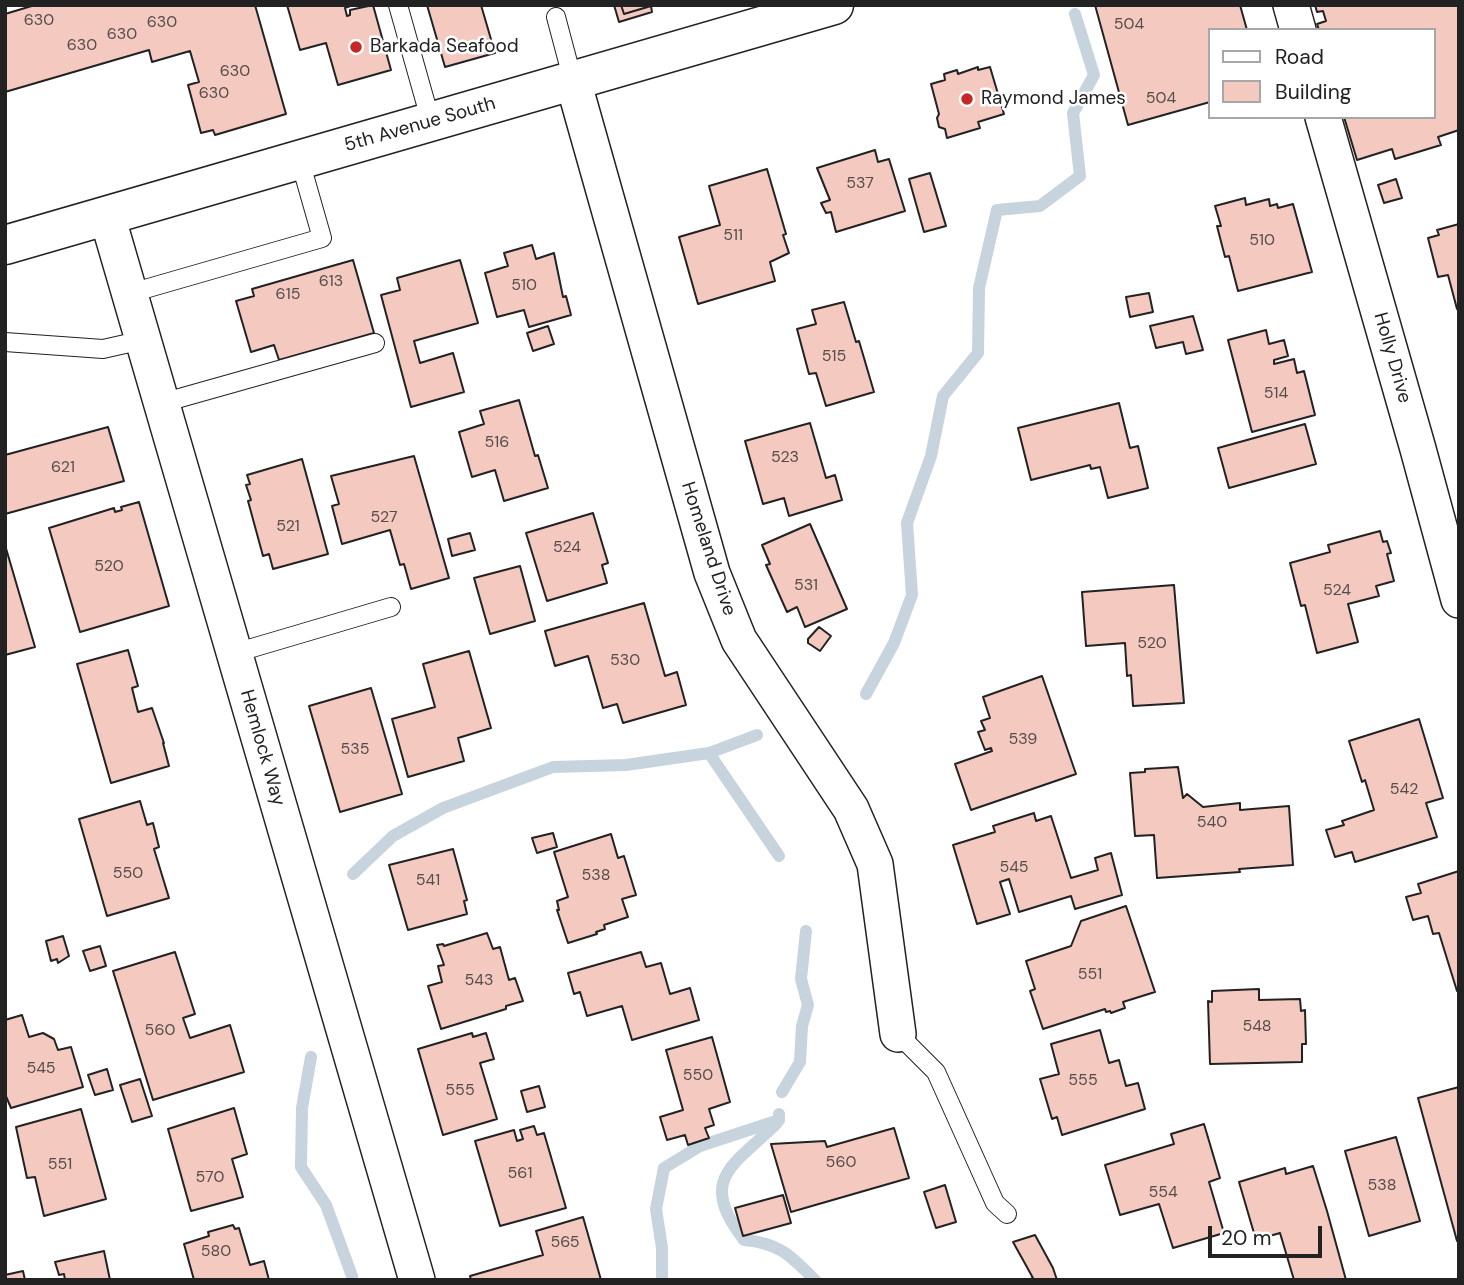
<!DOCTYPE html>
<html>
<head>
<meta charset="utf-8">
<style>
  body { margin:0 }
  #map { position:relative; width:1464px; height:1285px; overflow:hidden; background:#fff; font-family:"DM Sans",sans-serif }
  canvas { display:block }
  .frame { position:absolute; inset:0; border:7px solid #222; pointer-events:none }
  .legend { position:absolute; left:1208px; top:28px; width:228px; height:91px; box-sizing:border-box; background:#fff; border:2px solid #a7a7a7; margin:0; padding:9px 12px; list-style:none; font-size:21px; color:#222 }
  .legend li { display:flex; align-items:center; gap:14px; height:35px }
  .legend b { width:35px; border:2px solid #a7a7a7 }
  .scale { position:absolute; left:1208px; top:1226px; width:114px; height:32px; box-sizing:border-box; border:4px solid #222; border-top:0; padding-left:9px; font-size:21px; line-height:24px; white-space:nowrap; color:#222; -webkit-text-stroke:5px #fff; paint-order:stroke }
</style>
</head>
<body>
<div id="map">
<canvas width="1464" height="1285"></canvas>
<div class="frame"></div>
<ul class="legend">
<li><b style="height:9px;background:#fff"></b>Road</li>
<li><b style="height:19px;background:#f3c9c0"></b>Building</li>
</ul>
<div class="scale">20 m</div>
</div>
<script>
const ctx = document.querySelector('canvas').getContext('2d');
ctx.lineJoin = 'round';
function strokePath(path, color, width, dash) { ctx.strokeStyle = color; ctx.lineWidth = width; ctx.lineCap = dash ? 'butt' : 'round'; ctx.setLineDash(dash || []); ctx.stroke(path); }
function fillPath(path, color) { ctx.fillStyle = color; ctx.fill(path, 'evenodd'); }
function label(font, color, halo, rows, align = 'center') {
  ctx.font = font + ' "DM Sans",sans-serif'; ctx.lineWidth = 5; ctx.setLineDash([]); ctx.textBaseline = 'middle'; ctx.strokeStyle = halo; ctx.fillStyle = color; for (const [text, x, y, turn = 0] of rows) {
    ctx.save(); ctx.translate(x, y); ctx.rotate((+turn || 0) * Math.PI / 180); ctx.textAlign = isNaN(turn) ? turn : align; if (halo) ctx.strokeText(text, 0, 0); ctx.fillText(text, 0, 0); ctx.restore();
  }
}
const stream = new Path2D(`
  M866,694L894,643L912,595L907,523L931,456L943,396L978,353L979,288L997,210L1040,206L1080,176L1073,113L1094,75L1075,14
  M709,753L779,856
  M353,874L393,836L443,808L553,767L626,765L709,753L757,735
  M311,1057L302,1108L301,1167L326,1205L352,1276
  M782,1092L800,1062L802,1026L808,1005L801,979L806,931
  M777,1123C735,1165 696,1178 744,1240C780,1243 791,1256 815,1280
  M662,1280V1248L656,1209L664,1168L700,1146L779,1120V1114`);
const building = new Path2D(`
  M35,5H255L286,114L215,135L213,130L201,133L188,85L199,82L190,51L152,62L149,50L5,92V14Z
  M287,5H353L345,8L347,16L350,15V10L373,5L391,70L338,85L326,43L300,50Z
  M427,5H481L495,53L445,67Z
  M614,5H621L624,14L651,6L652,12L619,22Z
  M621,5H654L624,14Z
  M1095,5H1240L1247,30H1210V102L1128,125Z
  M1315,5H1459V130L1438,137L1441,145L1395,159L1392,149L1357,160L1344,117H1434V30H1319L1317,24L1326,21L1323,11L1317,12Z
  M978,67V70L990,67L1004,114L978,122L980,128L947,138L945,129L939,127L937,118L939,114L931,84L945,80L944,74L957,70L958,74Z
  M875,150L878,162L889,159L905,211L836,232L831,212L826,213L821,203L830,200L817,168Z
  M767,169L786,234L783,235L789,253L770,262L775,281L698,304L679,237L720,225L709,186Z
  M930,173L946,226L924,232L909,179Z
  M1396,179L1402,198L1384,203L1378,185Z
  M1245,198L1246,205L1269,199L1270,206L1277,204L1278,208L1293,204L1312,272L1238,291L1229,256L1225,257L1217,226H1221L1215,206Z
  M1459,224V309H1457L1448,275L1438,277L1428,238L1439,235L1437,230Z
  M532,245L536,259L554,253L563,297L566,296L571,315L529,327L524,310L497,317L485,273L508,266L504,253Z
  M353,260L374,333L279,360L274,345L251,352L236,301L254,296L252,289Z
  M460,260L478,323L414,341L420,363L453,353L464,392L411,407L381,295L400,290L397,278Z
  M1149,293L1153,312L1130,317L1126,297Z
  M844,302L856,342L859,341L874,392L826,406L816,373L809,374L797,329L816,324L812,310Z
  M1193,316L1203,350L1186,354L1183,342L1156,348L1150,326Z
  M548,326L554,344L533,351L527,333Z
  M1266,330L1269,344L1284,340L1288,356L1274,360V364L1294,359L1297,373L1304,371L1315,415L1252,432L1228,340Z
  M519,400L535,456L538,455L548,488L504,501L495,470L472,477L459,432L484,424L480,411Z
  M1119,403L1130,448L1138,446L1148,488L1108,498L1100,467L1091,469L1090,465L1031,480L1018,428Z
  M810,423L826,478L835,475L842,500L789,516L784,498L763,504L745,441Z
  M1305,424L1316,464L1229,488L1218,448Z
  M108,427L124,481L5,514V455Z
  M414,456L449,578L411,589L404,564L400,565L390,530L342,544L332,506L339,504L331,476Z
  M302,459L328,554L273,569L269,554L263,556L248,501L251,500L246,485L250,484L247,475Z
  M139,502L169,606L80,632L49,528L114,508L115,512L122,510L121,507Z
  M593,513L608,563L602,565L607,583L547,601L526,533Z
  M810,524L847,609L805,627L797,607L787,612L766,565L770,564L762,545Z
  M1380,531L1383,542L1387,541L1391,553L1387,554L1394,581L1376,586L1379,596L1348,604L1358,642L1317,653L1305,605L1301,606L1290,563L1330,552L1328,545Z
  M470,533L475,550L452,556L448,539Z
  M5,545L35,647L5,655Z
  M520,566L535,621L490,634L474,578Z
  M1174,585L1184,703L1133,706L1131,675L1127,676L1125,643L1086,646L1082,592Z
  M644,603L665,676L677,672L686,705L623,723L617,704L603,708L588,656L555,666L545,631Z
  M819,627L831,636L820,651L808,643V639Z
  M128,650L138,686L132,688L138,712L152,708L164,743H163L169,766L111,783L77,664Z
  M469,651L491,728L458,738L464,761L408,777L392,719L435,707L423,664Z
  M1042,676L1076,774L971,810L955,764L992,751L991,748L985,750L978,732L985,730L981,721L990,718L983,697Z
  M371,688L402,794L340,812L309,706Z
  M1419,719L1443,798L1426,803L1437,837L1355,862L1352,852L1335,857L1326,830L1344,825L1342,821L1374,810L1365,780L1362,782L1349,741Z
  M1178,767L1183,798L1187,794L1203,807L1240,803V810L1289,806L1293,865L1239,869L1240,872L1157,878L1154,835L1135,836L1130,773L1145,772V769Z
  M140,801L147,825L153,823L159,847L154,849L169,898L107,916L79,819Z
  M1034,813L1036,821L1051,816L1071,878L1098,870L1095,858L1111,853L1122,895L1075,909L1071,896L1019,912L1009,879L1000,882L1010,914L977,924L953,845L995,832L993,826Z
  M553,833L557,847L537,853L532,838Z
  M611,834L618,858L624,856L636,895L622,899L628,917L604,925L605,929L596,932L597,934L568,943L557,910H559L557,901L568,897L554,852Z
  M453,849L467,900L464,901L467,914L408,930L389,865Z
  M1459,871V991H1457L1439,933L1433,934L1428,916L1413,920L1406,897L1421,893L1418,884Z
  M1126,906L1155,992L1123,1002L1125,1008L1111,1013L1110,1011L1106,1012L1105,1009L1043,1029L1030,991L1035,989L1026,961L1071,946L1081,921Z
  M487,933L493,949L500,947L509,980L515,978L523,1001L506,1006V1009L441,1029L428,986L442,982L438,966L444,965L437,945L443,944L444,946Z
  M63,936L69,956L58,963L57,959L51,961L46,941Z
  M100,946L106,966L90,971L83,951Z
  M175,952L195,1014L183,1018L190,1038L230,1025L244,1072L153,1100L113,971Z
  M641,952L646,967L661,963L670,994L690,988L699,1020L632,1040L622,1006L587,1016L580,992L574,994L568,973Z
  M1259,989V1000L1300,999L1301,1011L1305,1010L1306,1044H1302V1062L1210,1064L1208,1001L1212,1002V991Z
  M22,1015L29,1037L43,1033L54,1039L58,1050L71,1047L83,1087L11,1108L5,1094V1020Z
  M1100,1030L1109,1063L1119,1060L1126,1086L1138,1083L1145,1109L1062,1135L1057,1117L1052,1119L1040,1079L1059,1074L1051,1044Z
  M472,1033L473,1037L486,1033L494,1059L480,1063L497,1119L443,1135L418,1049Z
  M712,1037L730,1102L709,1109L714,1125L705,1128L709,1138L688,1145L685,1135L667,1140L660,1117L683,1110L666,1050Z
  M107,1069L113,1090L95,1095L88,1075Z
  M140,1079L152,1116L132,1122L120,1085Z
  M539,1086L545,1107L527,1112L521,1091Z
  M1459,1087V1241H1457L1418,1098Z
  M234,1108L247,1154L232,1159L243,1197L191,1211L168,1129Z
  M81,1109L106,1199L44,1216L35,1177L27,1178L16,1127Z
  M1204,1124L1220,1178L1209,1182L1224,1233L1173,1248L1159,1204L1120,1215L1105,1165L1174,1144L1171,1134Z
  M534,1126L537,1135L544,1133L566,1208L500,1226L475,1141L514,1130L517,1141L523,1139L520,1130Z
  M894,1128L909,1178L791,1212L771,1144L825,1141L827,1147Z
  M1396,1137L1420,1221L1369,1236L1345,1151Z
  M1313,1166L1327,1211L1346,1280H1294L1280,1233L1256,1240L1239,1182L1285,1168L1286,1174Z
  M945,1185L956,1222L936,1228L924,1192Z
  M783,1195L791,1223L743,1236L735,1208Z
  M583,1217L601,1280H471L470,1276L543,1255L536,1231Z
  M233,1225L235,1229L239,1228L250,1265L264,1261L269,1280H194L184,1244L209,1236L208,1232Z
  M1035,1235L1053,1268L1057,1280H1028L1033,1278L1013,1242Z
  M104,1251L110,1280H65L64,1274L59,1275L55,1262Z
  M23,1271L25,1280H5V1275Z`);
const lane = new Path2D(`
  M398,5L431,122
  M556,17L573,81
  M131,293L322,238L300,161
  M5,342L103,349L143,340
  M162,403L375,343
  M235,653L391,607
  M898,1034L936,1072L995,1203L1007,1214`);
const street = new Path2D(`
  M1291,5L1298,30
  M573,81L712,573L739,640L851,809L875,864L898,1034
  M1323,117L1418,449L1459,600
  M107,216L417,1280`);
const secondary = new Path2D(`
  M5,245L834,5`);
const markers = [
  [356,47,7,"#c62828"],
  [967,99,7,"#c62828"]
];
const numberNames = [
  ["630",39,21],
  ["630",162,23],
  ["504",1129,25],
  ["630",122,35],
  ["630",82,46],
  ["630",235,72],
  ["630",214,94],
  ["504",1161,99],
  ["537",860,184],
  ["511",733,236],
  ["510",1262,241],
  ["613",331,282],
  ["510",524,286],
  ["615",288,295],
  ["515",834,357],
  ["514",1276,394],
  ["516",497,443],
  ["523",785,458],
  ["621",63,468],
  ["527",384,518],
  ["521",288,527],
  ["524",567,548],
  ["520",109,567],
  ["531",806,586],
  ["524",1337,591],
  ["520",1152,644],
  ["530",625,661],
  ["539",1023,740],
  ["535",355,750],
  ["542",1404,790],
  ["540",1212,823],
  ["545",1014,868],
  ["550",128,874],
  ["538",596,876],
  ["541",428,881],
  ["551",1090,975],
  ["543",479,981],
  ["548",1257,1027],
  ["560",160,1031],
  ["545",41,1069],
  ["550",698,1076],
  ["555",1083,1081],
  ["555",460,1091],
  ["560",841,1163],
  ["551",60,1165],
  ["561",520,1174],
  ["570",210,1178],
  ["538",1382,1186],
  ["554",1163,1193],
  ["565",565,1243],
  ["580",216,1252]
];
const poiNames = [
  ["Barkada Seafood",370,47],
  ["Raymond James",981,99]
];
const streetNames = [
  ["5th Avenue South",420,125,-16],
  ["Holly Drive",1392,358,74],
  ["Homeland Drive",708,549,72],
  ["Hemlock Way",262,748,74]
];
strokePath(stream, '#c7d3dd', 12);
fillPath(building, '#f3c9c0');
strokePath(building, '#222', 2);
strokePath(lane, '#222', 20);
strokePath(street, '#222', 38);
strokePath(secondary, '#222', 41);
strokePath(lane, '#fff', 18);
strokePath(street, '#fff', 35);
strokePath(secondary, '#fff', 38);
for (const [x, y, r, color] of markers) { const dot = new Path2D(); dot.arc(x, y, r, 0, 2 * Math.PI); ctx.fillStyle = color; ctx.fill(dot); strokePath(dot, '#fff', 2.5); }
label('16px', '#564c4a', null, numberNames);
label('19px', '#222', '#fff', poiNames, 'left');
label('19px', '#222', '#fff', streetNames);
</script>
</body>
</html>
